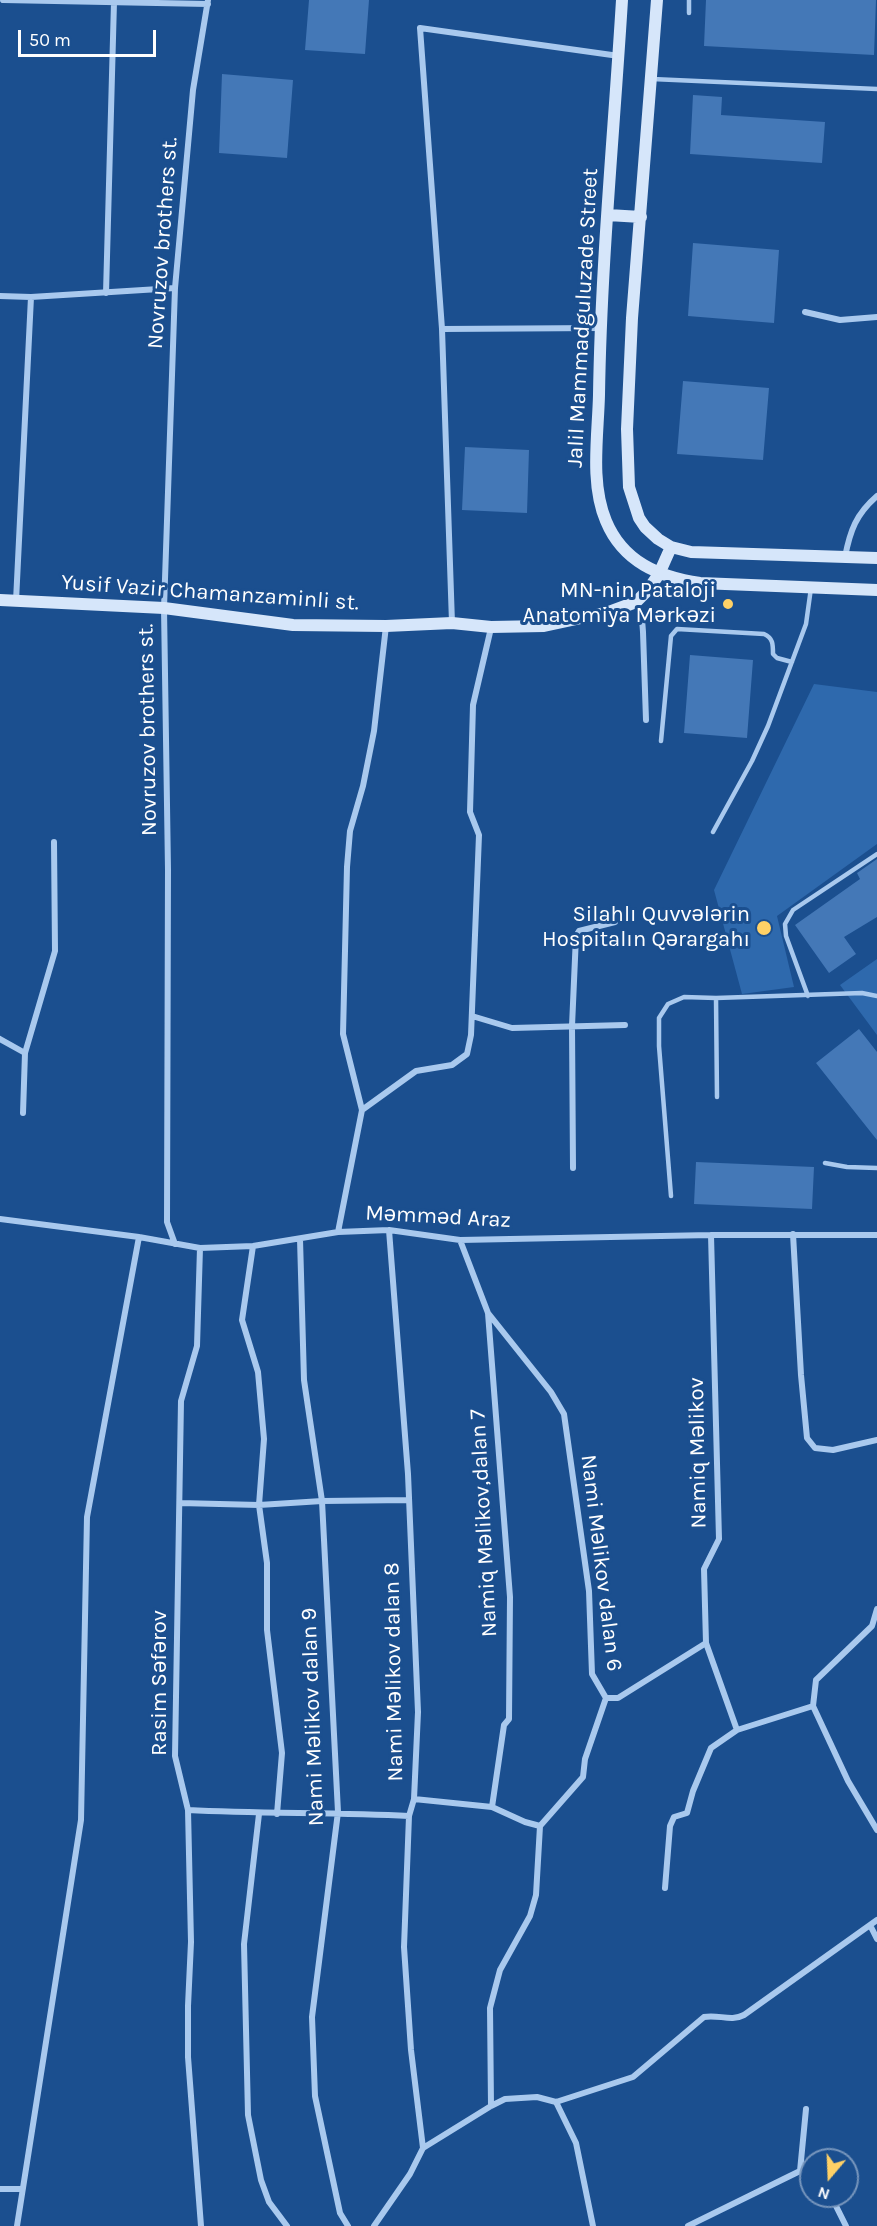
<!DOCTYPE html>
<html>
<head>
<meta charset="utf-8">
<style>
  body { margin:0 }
  #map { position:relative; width:877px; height:2226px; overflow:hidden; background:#1b4f8f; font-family:Karla,sans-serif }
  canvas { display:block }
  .north { position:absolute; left:799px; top:2148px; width:60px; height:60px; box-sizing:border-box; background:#1b4f8f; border:2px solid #7695bc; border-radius:50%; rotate:199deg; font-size:16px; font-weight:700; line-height:24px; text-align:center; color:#fff }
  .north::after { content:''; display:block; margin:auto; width:21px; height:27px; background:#ffd166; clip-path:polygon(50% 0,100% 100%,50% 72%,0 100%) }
  .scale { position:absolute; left:18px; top:30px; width:138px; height:27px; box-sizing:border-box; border:3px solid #fff; border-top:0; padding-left:8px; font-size:18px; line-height:21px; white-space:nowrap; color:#fff; -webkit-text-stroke:4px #1b4f8f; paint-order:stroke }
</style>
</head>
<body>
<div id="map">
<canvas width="877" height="2226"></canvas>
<div class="north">N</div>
<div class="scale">50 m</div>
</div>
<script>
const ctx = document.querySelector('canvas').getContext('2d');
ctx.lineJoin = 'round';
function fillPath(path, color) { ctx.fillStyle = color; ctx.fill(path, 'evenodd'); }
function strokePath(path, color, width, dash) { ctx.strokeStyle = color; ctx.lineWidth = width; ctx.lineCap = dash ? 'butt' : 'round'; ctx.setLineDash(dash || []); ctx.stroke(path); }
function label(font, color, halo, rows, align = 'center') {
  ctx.font = font + ' Karla,sans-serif'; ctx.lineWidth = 6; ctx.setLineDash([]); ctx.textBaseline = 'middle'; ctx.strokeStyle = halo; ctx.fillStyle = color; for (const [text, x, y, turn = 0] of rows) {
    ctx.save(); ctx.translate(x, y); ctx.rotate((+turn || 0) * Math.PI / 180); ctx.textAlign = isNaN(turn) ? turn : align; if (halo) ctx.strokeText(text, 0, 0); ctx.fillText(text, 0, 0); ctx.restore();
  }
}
const green = new Path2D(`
  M814,684L877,692V844L777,916L794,987L742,994L714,890Z
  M877,959V1035L840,985Z`);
const building = new Path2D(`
  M309,0H369L365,54L305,50Z
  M706,0H876L874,55L704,46Z
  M222,74L293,80L287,158L219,153Z
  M693,95L722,97L721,115L825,122L822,163L690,154Z
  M693,243L779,250L774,323L688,316Z
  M683,381L769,388L763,460L677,454Z
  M465,447L529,450L527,513L462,510Z
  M690,655L753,660L747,738L684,733Z
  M877,859V917L844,937L856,954L829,973L795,925L860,879L857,873Z
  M859,1029L877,1052V1140L816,1063Z
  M696,1162L814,1167L812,1209L694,1204Z`);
const service = new Path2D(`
  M689,13V0
  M652,79L877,89
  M661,741L671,636L677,629L764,634C773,638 773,644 773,654L777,658L792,662
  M713,832L752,761L768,726L806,624L811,588
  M808,996L786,936L785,924L793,910L877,854
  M716,998L717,1097
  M825,1163L847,1167L877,1168
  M671,1196L659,1046V1018L668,1004L684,997L716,998L862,993L877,996`);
const minor = new Path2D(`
  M3,0L208,4
  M106,293L114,2
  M0,296L31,297L175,288
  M805,312L840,320L877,317
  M442,329L600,328
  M845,557C850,531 856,514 877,496
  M16,601L31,297
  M636,602L642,619L643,632L646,720
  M452,623L442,329L420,28L619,56
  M472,1016L512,1028L625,1025
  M0,1039L25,1053L55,951L54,842
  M362,1110L416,1071L452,1065L467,1054L471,1035L479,835L470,812L473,705L491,628
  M23,1113L25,1053
  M573,1168L572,1026L576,936L579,931L615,922
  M0,1219L139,1237L200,1248L253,1246L338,1232L389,1230L460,1240L711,1235H877
  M389,1230L408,1474L418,1712L414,1799L409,1816L404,1947L411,2050L423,2148
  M338,1232L362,1110L343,1034L347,867L350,831L363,786L374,731L386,626
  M793,1234L801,1375L807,1438L815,1448L833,1450L877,1440
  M711,1235L719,1539L704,1569L706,1643L737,1730L813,1706L848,1781L877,1830
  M300,1239L304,1380L322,1501L338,1812L312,2017L315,2096L340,2213L348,2226
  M460,1240L488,1313L510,1597L509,1719L504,1725L492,1807
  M175,1244L167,1222L168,870L164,608L175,288L193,90L208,0
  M253,1246L242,1320L258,1372L264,1439L259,1505L267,1563V1630L282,1753L277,1814
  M200,1248L197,1346L181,1401L175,1756L188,1810L191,1942L188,2006V2057L201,2226
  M488,1313L551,1392L564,1414L589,1591L592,1674L606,1698
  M180,1503L259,1505L322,1501L409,1500
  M813,1706L816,1680L872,1626L877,1609
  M414,1799L492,1807L525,1822L540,1826L583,1777L585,1759L606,1698H618L706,1643
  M188,1810C262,1814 335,1812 409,1816
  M259,1814L244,1944L248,2115L261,2180L269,2202L287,2226
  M665,1888L670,1826L674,1817L687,1813L693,1791L711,1748L737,1730
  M870,1925L877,1939
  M556,2102L576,2143L593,2226
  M491,2106L490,2008L500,1970L530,1916L536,1895L540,1826
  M800,2171L811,2174
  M0,2189H22
  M831,2196L846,2226
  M17,2226L81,1820L87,1517L139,1237
  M374,2226L410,2174L423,2148L491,2106L505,2099L537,2097L556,2102L633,2077L704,2017C718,2014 731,2022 744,2015L877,1920
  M688,2226L800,2171L806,2109`);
const secondary = new Path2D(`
  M622,0C614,132 601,263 599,395C598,436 590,483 606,521C623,562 659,577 700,583L877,590
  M657,0L632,318L627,429L629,487L639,518L645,527L658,539L671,547L691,552L877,558
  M608,215L641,217
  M0,600L164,608L293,625L386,626L452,623L491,627L544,626L609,612L636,602L648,590L659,574L671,547`);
const markers = [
  [728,604,6,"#ffd166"],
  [764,928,8,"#ffd166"]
];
const streetNames = [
  ["Novruzov brothers st.",163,243,-86],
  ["Jalil Mammadguluzade Street",583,318,-87],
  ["Yusif Vazir Chamanzaminli st.",210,593,4],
  ["Novruzov brothers st.",148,730,-91],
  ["Məmməd Araz",438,1217,3],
  ["Namiq Məlikov",698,1453,-91],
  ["Namiq Məlikov,dalan 7",484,1523,-93],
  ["Nami Məlikov dalan 6",601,1563,83],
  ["Nami Məlikov dalan 8",394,1672,-91],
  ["Rasim Səfərov",160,1683,-90],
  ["Nami Məlikov dalan 9",313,1717,-92]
];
const poiNames = [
  ["MN-nin Pataloji",716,591],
  ["Anatomiya Mərkəzi",716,616],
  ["Silahlı Quvvələrin",750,915],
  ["Hospitalın Qərargahı",750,940]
];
fillPath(green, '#2e69ad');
fillPath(building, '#4478b7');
strokePath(service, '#a9c9ee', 4.5);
strokePath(minor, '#a9c9ee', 6);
strokePath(secondary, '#d6e6fa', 12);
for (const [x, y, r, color] of markers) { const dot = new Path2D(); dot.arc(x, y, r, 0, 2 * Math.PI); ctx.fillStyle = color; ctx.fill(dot); strokePath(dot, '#1b4f8f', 2); }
label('22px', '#fff', '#1b4f8f', streetNames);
label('22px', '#fff', '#1b4f8f', poiNames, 'right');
</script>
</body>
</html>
